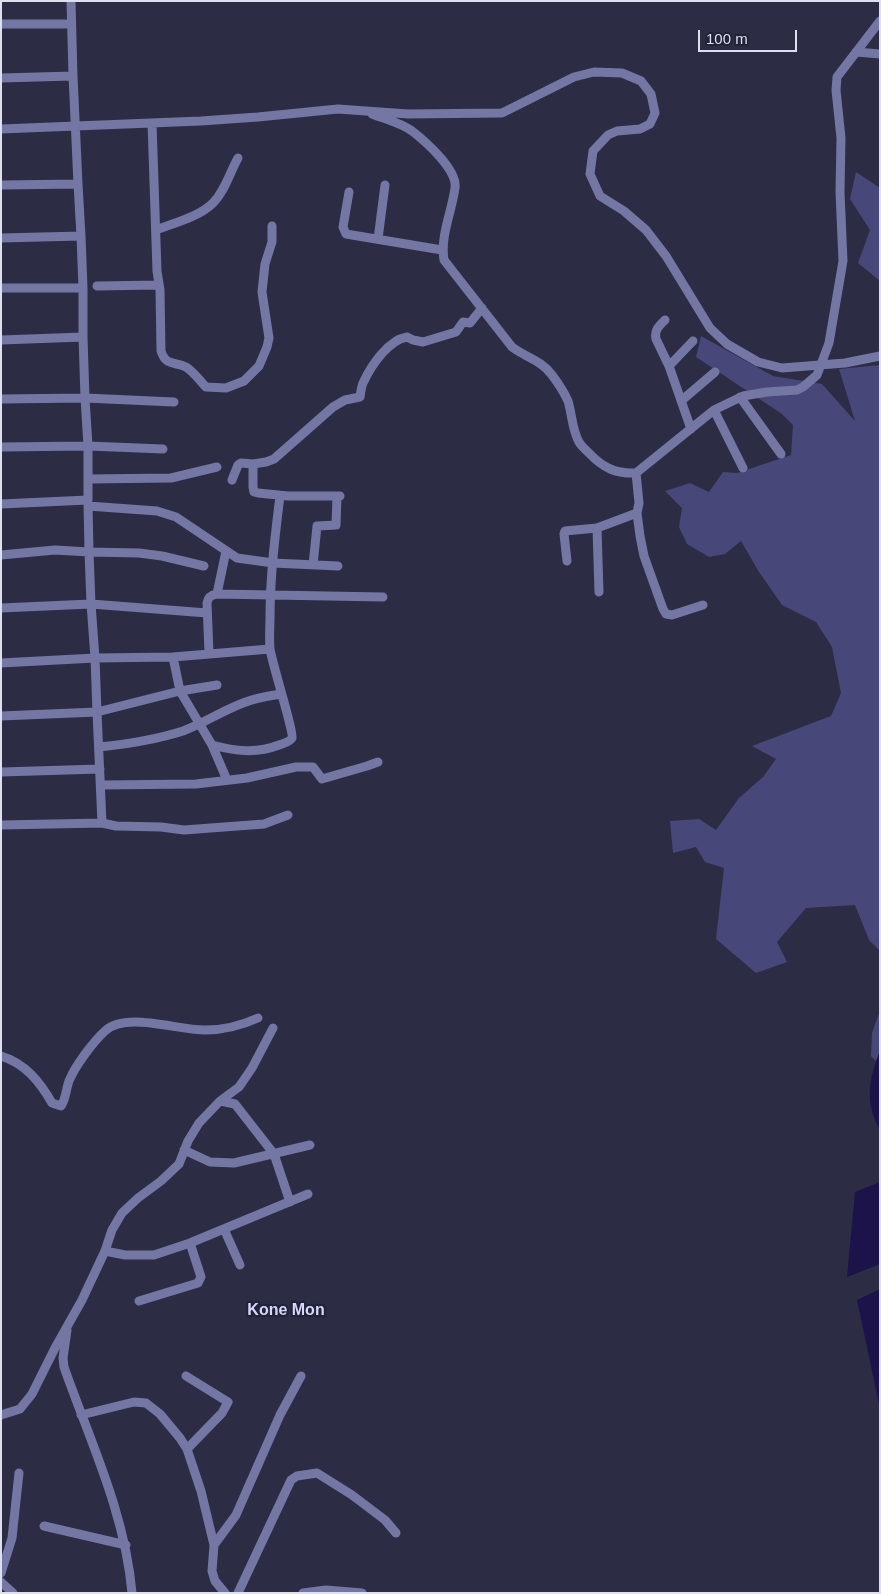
<!DOCTYPE html>
<html>
<head>
<meta charset="utf-8">
<style>
  body { margin:0 }
  #map { position:relative; width:881px; height:1594px; overflow:hidden; background:#2c2c45; font-family:Arial,sans-serif }
  canvas { display:block }
  .frame { position:absolute; inset:0; border:2px solid #dedfef; pointer-events:none }
  .scale { position:absolute; left:698px; top:30px; width:99px; height:22px; box-sizing:border-box; border:2px solid #dedfef; border-top:0; padding-left:6px; font-size:15px; line-height:18px; white-space:nowrap; color:#dedfef; -webkit-text-stroke:4px #22223a; paint-order:stroke }
</style>
</head>
<body>
<div id="map">
<canvas width="881" height="1594"></canvas>
<div class="frame"></div>
<div class="scale">100 m</div>
</div>
<script>
const ctx = document.querySelector('canvas').getContext('2d');
ctx.lineJoin = 'round';
function fillPath(path, color) { ctx.fillStyle = color; ctx.fill(path, 'evenodd'); }
function strokePath(path, color, width, dash) { ctx.strokeStyle = color; ctx.lineWidth = width; ctx.lineCap = dash ? 'butt' : 'round'; ctx.setLineDash(dash || []); ctx.stroke(path); }
function label(font, color, halo, rows, align = 'center') {
  ctx.font = font + ' Arial,sans-serif'; ctx.lineWidth = 4.5; ctx.setLineDash([]); ctx.textBaseline = 'middle'; ctx.strokeStyle = halo; ctx.fillStyle = color; for (const [text, x, y, turn = 0] of rows) {
    ctx.save(); ctx.translate(x, y); ctx.rotate((+turn || 0) * Math.PI / 180); ctx.textAlign = isNaN(turn) ? turn : align; if (halo) ctx.strokeText(text, 0, 0); ctx.fillText(text, 0, 0); ctx.restore();
  }
}
const green = new Path2D(`
  M856,172L880,188V281L858,263L870,230L850,199Z
  M701,336L773,376L822,384L855,421L839,369L880,365V951L869,940L855,905L806,908L777,942L787,962L756,973L716,939L724,868L705,862L696,847L673,853L670,821L699,819L716,830L739,798L763,777L776,759L752,746L831,716L841,693L832,647L816,622L782,605L759,572L741,541L725,554L709,557L687,544L679,527L682,508L665,491L690,483L709,492L723,472L737,473L791,455L793,425L782,414L696,357Z
  M880,1011V1051L876,1061L871,1056L872,1033Z`);
const water = new Path2D(`
  M880,1051V1130C864,1102 869,1079 880,1051Z
  M880,1182V1264L847,1277L855,1192Z
  M880,1289V1404H879L857,1300Z`);
const minor = new Path2D(`
  M1,24H71
  M856,52L880,54
  M1,78L73,76
  M372,114C385,119 401,123 412,131C425,141 458,170 455,188C452,211 440,236 444,260L512,347C525,357 541,360 552,375C558,383 564,392 568,401C572,414 572,430 579,442C581,446 586,450 589,453C603,468 616,474 636,473L714,410L743,396L767,392L797,390L803,387L817,375L829,343L843,261L840,192L841,138L836,90L837,77L880,21
  M152,123L157,271L160,290L161,351C166,367 175,361 186,367C193,371 200,381 206,387L226,388L244,381L259,366L267,347L269,338L262,292L265,264L272,242V226
  M1,129L201,121L258,117L338,109L408,114L502,113L574,77L594,72L622,73L641,81L651,94L655,113L650,124L640,129L617,131L608,135L593,151L590,174L600,196L624,211L646,230L666,256L710,328L727,344L758,362L782,368L845,363L880,356
  M1,185L78,184L73,76L71,1
  M349,192L343,227L346,234L442,250
  M156,230C174,223 199,217 213,203C225,191 230,172 238,158
  M1,238L81,236L78,184
  M378,239L385,185
  M97,286L159,285
  M1,288H83L81,236
  M665,320C659,326 654,330 656,339L669,366L691,429
  M1,340L83,337V288
  M669,366L693,341
  M740,397L781,454
  M1,399L85,398L83,337
  M681,401L715,372
  M714,410L743,468
  M1,447L88,446L85,398L174,402
  M253,464V487L254,492L258,493L288,496H340
  M636,473L639,503L637,513L640,536L644,556L663,609L666,614L672,615L703,605
  M88,479L171,478L217,467
  M232,480L238,465L241,463L253,464L266,462L274,459L333,407L345,400L360,397C361,392 361,386 364,381C372,364 389,340 407,337L413,340L423,342L456,332L463,322L470,323L482,308
  M1,504L88,500V446L163,449
  M88,506L157,511L176,517L237,558L273,563L338,566
  M597,528L599,592
  M1,555L55,550L89,552L88,503
  M567,561L564,534L565,531L597,528L637,513
  M313,565L317,526L336,525L337,496
  M217,594L226,551
  M1,608L91,604L89,552L139,553L162,556L204,566
  M209,653L207,603C208,597 211,595 217,594L383,597
  M173,657L180,691L212,745L227,780
  M1,663L95,658L91,604L207,613
  M1,716L97,712L95,658L173,657L270,649
  M212,745C235,751 256,754 279,745C284,743 290,742 292,738C294,732 272,663 270,649C269,639 270,628 270,618C270,577 275,536 280,496
  M99,747C128,744 155,740 183,731C204,723 222,711 243,703C255,698 268,696 281,694
  M1,772L100,769
  M101,785L196,784L247,778L296,767H313L322,779L367,766L378,762
  M102,823L97,712L180,691L217,685
  M1,825L102,823L116,826L161,827L184,830L264,824L288,815
  M1,1056C25,1063 40,1082 52,1103L61,1106C66,1099 66,1089 69,1081C75,1066 93,1042 105,1031C126,1011 179,1031 206,1030C225,1030 240,1026 258,1018
  M220,1101L235,1104L274,1154L290,1202
  M184,1150L210,1162L234,1163L310,1145
  M224,1229L240,1265
  M105,1251L125,1255H154L190,1243L308,1194
  M139,1301L198,1283L201,1277L190,1243
  M67,1330L63,1358L64,1367C90,1441 125,1513 132,1593
  M186,1376L228,1402L222,1413L187,1449
  M1,1415L20,1409L32,1394L55,1348L82,1300L105,1251L112,1230L122,1213L138,1198L161,1181L179,1164L188,1141L199,1123L220,1101L239,1087L252,1068L273,1028
  M81,1415L134,1402L146,1403L160,1414L180,1438L187,1449L201,1491L214,1545
  M44,1526L126,1545
  M1,1573L12,1538L19,1473
  M1,1582L13,1593
  M225,1593L215,1581L212,1571L214,1545L236,1515L280,1415L301,1376
  M238,1593L291,1480L297,1476L317,1473L352,1495L385,1520L396,1533
  M303,1593L326,1590L362,1593`);
const quarterNames = [
  ["Kone Mon",286,1311]
];
fillPath(green, '#48477a');
fillPath(water, '#1b134a');
strokePath(minor, '#7476a4', 9);
label('bold 16px', '#d7d9f9', '#22223a', quarterNames);
</script>
</body>
</html>
